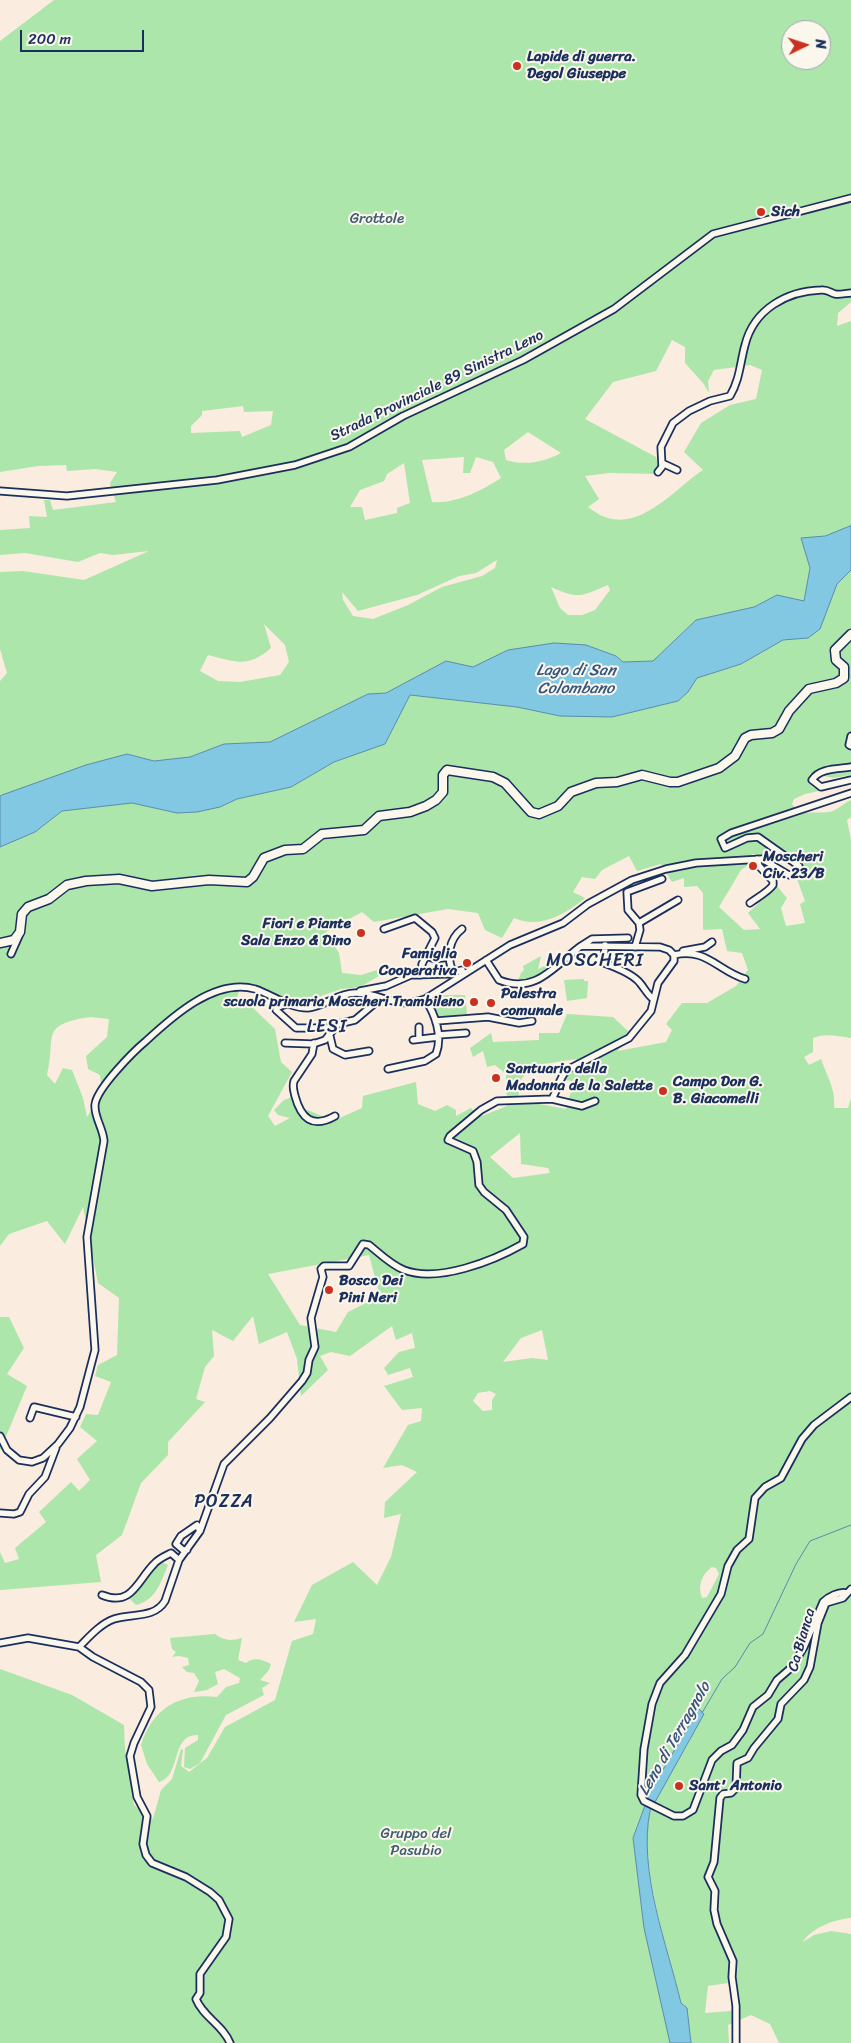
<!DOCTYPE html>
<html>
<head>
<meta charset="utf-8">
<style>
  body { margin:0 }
  #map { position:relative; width:851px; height:2043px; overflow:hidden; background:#faecde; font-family:Sriracha,sans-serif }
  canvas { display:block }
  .north { position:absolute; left:781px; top:20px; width:50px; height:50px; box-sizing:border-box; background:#fbf7ec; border:1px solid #a1a7b3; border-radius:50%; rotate:86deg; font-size:14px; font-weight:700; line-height:20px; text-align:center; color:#1b2f5e }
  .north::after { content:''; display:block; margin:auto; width:18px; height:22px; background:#c8321e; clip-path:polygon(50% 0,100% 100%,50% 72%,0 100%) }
  .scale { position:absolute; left:20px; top:30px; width:124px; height:22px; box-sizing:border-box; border:2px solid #1b2f5e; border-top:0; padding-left:6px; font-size:15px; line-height:18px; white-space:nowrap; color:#1b2f5e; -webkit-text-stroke:4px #fbf7ec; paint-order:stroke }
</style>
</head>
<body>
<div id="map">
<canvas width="851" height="2043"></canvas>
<div class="north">N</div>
<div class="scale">200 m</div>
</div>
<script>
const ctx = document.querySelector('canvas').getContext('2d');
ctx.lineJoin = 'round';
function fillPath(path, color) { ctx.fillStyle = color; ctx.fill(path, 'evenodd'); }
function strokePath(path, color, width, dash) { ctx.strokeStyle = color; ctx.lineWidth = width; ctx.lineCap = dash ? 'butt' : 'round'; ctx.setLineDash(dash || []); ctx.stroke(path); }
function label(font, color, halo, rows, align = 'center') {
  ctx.font = font + ' Sriracha,sans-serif'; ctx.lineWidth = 4; ctx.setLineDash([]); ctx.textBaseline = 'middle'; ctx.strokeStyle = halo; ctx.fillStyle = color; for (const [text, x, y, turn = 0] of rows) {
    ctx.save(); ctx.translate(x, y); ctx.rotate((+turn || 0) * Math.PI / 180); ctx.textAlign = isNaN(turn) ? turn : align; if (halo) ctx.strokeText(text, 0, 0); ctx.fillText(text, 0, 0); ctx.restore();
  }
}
const green = new Path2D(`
  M54,0H851V302L838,313L837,326L851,321V526L825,536L801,538L810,568L804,602L777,595L754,607L696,620L653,661L623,662L616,656L586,645L508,650L473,668L446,661L386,693L368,694L270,742L224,744L190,757L154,761L127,754L0,796V681L7,673L0,649V572L23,571L84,580L149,551L113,555L100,553L78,562L25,553L0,555V530L30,528L29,516L47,517L44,500H50L53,510L116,502L110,483L117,472L95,469L67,471L66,465L38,466L0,472V41ZM791,30H821V60H791ZM672,340L685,347V363L703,383L709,393L708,381L714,370L750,365L762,370L756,399L730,405L701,423L684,452L703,470C676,488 641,531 605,517C599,515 594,511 588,507L599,499L585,476L609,473L660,474L656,457L585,419L613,382L656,371ZM243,406L244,412L273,411L271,425L242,437L240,431L191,433V426L202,415V411ZM528,432L561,453C545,462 524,466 506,460L504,450ZM464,457L463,473H470L476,457L493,462L501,478C481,491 456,504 432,502L422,460ZM404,463L410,503L397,508V513L365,520L362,507H350L360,490L384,481L387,474ZM497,560L495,568L482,576L442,587L408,605L373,619L353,616L343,600L342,592L358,611L417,595L459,576L476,573ZM608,585L610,590L595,610L582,615H568L560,608L551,587C578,599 580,597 608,585ZM264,624L285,645L289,662L280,675L240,682L218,681L200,671L208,655C235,662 248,668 271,648Z
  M851,570V775L833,778L810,773L808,782L814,788L842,786L805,794L794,799L792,804L800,814C810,811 826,814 833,811C839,808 845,803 851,800V817L847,820L851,840V1038C837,1036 826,1033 813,1038V1052L804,1057L809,1065L821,1059C827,1077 836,1089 834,1108H848L851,1098V1918C835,1919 811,1928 803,1942L814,1935L831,1931L851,1934V2043H779L770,2024L751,2015L728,2025L729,2043H691L687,2008L681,2003C670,1957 636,1855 650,1812C658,1786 678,1763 691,1738C695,1730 697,1718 699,1709L650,1792L633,1838L644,1928L670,2043H0V1669L72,1695L124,1725L125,1749L134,1805L153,1819L161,1790L172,1779L181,1749L183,1750L181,1766L189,1772L207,1758L225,1727L275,1700L292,1641L313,1634L316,1619L294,1622L312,1585L353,1562L377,1585L391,1557L401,1514L384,1518L385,1502L417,1472L402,1465L383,1468L408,1425L421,1421L422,1408L402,1410L384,1386L413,1377L410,1368L388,1375L384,1368L399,1352L415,1348L412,1333L396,1340L392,1326L350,1356L331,1352L320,1356L328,1370L301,1396L297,1359L287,1332L259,1344L253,1316L233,1341L212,1330L214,1356L205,1367L196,1399L205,1402L168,1442V1455L141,1483L122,1535L96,1555L101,1582L0,1590V1552L5,1563L19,1559L15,1548L46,1522L39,1512L71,1482L79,1491L90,1480L77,1459L97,1441L80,1427L86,1414L98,1415L111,1382L95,1376L98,1365L117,1355L119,1298L98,1283L83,1207L65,1244L47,1221L9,1234L0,1246V847L35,832L62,811L132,803L177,813L197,812L220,807L237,799L291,787L334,762L385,744L410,695L517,707L560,716L661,705L678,701L688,692L697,678L741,664L783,640L808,638L820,629L837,584ZM752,854L777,860L797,858L805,873L797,879L805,901L800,904L805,923L786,926L781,908L787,898L777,886L748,913L760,929L744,930L719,907L741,870L751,863ZM629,856L637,871L661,864L672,882L684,878V887L697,886L703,893V930L722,929L727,951L742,953L748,970L736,986L707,1003H682L666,1024L672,1030L666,1042L618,1051L629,1032L613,1017L567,1014L559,1033H539V1040L493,1042L491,1033L470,1048L473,1057L483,1051L487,1067L495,1065L506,1074L507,1106L479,1117L471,1108L456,1116V1110L447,1105L435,1111L418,1104L416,1082L363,1096L362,1108L333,1121L308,1110L299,1114L292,1097L284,1100L274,1110L278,1115L290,1118L275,1126L268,1116L292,1072L281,1062L275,1029L252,1007L234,1005L242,983L301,1003L341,989L360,987L379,976L377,970L361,975L342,973L339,953L326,932L362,912L374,922L448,909L478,913L485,930L502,938L514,918C540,929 564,915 585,898L573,892L582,877L595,879L602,870ZM90,1017L109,1019L107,1037L86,1056L88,1069L100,1075L102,1092L87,1117L83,1098L72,1070L63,1068L55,1084L47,1075C57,1036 38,1025 90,1017ZM576,1059L564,1080L574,1081L566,1109L518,1100L520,1081L531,1066ZM520,1133L521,1164L548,1168L550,1173L513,1178L490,1157ZM369,1255L380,1296L348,1312L336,1332L300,1325L268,1274ZM542,1330L548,1360L532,1358L503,1362L521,1338ZM490,1391L496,1394L492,1400V1410L483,1411L473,1401L478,1393ZM712,1567L716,1568L719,1574L707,1597L702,1598C697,1586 702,1574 712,1567ZM728,1983L732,1999L731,2011L705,2013L708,1986Z
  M541,956L538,969L551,963C542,975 533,980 518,981L521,973L524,970L523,966Z
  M584,979V981H588L587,998L567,1001L564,980Z
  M436,995H465L467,1014L439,1017L430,999Z
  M0,1317H9L24,1348L7,1374L27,1386L0,1451Z
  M159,1561L168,1565C161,1582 156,1600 136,1605L129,1598Z
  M215,1634C224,1641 231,1641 242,1638L238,1660L246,1663C254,1657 261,1659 271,1664L269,1670L260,1680L270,1683L262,1688L264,1695L226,1715L200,1763L190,1769L184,1767L185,1748L198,1740V1735C170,1734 182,1776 159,1782L147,1764L141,1745C152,1709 179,1692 217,1697L226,1687L239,1683L240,1678L224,1669L215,1672L218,1684L207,1690L194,1692L199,1681L194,1673L187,1672L182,1667L189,1665L188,1658L179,1656L172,1657L176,1652L172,1649L170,1638Z`);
const water = new Path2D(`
  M851,526V570L837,584L820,629L808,638L783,640L741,664L697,678L688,692L678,701L612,717L560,716L517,707L410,695L385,744L334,762L291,787L237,799L220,807L197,812L177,813L132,803L62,811L35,832L0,847V796L2,795L86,765L127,754L154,761L190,757L224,744L270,742L368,694L386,693L446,661L473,667L508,650L554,643L586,645L616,656L623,662L653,661L696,620L754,607L777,595L804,601L810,568L801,538L825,536Z
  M699,1709L704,1714L650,1811C638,1872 667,1944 681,2003L687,2008L691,2043H670L644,1928L633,1838L650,1792Z`);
const stream = new Path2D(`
  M702,1713L722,1679L735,1667L750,1643L763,1634L796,1564L810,1541L851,1525`);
const minor = new Path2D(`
  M662,463L677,470
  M658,472L662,467L661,447L673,423L689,411L710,401L730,396C740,379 740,363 745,345C754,309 787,291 821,290C828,289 830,293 835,294C840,295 846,293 851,293
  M0,491L67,496L217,480L295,465L349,447L403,416L523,360L614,309L713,234L851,198
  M851,736L849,745L851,746
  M851,767C838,769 819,768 812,780L821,787L851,780
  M750,903C758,897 768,892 773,885V881L759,866L757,859
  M639,923L628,910L627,892L662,879
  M384,929L415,918L432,932L435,938L422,964L421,975
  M605,945L604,963C615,967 633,974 640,983C645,989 647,994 653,999
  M581,946L592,939L628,938
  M635,947L640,930L639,923L678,900
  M683,951L705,947L712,942
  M11,954L19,936
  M674,955C706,947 718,971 745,979
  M426,956L435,959L450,957
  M486,960L499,980C536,995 555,965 581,946L660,947L669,950L674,955
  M453,972C446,957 449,939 462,929
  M360,991L386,986L411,975L448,974L462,970L463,973
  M286,1004L276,1008V1010L296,1028H328
  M436,1021L488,1017L519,1023L532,1021
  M338,1024L328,1028L333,1049L345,1055L369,1051
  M419,1027V1038
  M438,1035L466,1033
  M413,1040L438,1037
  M285,1043L313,1044L325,1040L338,1024L355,1020L381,998
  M314,1043L312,1054L294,1081C292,1087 294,1091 295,1096C301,1118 312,1129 335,1116
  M388,1069L425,1061L436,1054C443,1036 435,1014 425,999
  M552,1099L582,1106L595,1101
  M30,1418L34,1407L76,1417
  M0,1436L7,1450L19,1460L32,1462L43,1458L58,1444L70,1428L80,1407L95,1350L87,1237L104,1141C103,1128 94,1117 95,1105C96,1089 134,1051 146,1041C173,1016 215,978 255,989C273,995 288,1008 308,1008C323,1007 338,993 355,993C384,993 393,1010 425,999L510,945L563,923L588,904L632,880L666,869L696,863L762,859L789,875L798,872L799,866L758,837L747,838L725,848L721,839L731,833L851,793
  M0,1513L14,1514L20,1512L29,1494L45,1477L56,1448
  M187,1550H183L176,1544L181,1536L197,1525L200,1531
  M847,1593C839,1591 828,1597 823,1602L804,1647L792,1667L777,1680L768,1695L753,1707L743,1730L732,1745L721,1751L712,1760L693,1810L683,1816H674L644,1801L641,1795L644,1749L652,1704L660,1683L685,1655L721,1594L728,1566L737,1550L749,1539L755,1498L765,1487L781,1478L802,1439L814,1425L851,1397
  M102,1595C132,1607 137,1581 154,1564C158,1559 165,1556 171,1553L179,1560
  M0,1643L28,1638L79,1647L93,1657L141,1682L149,1690L151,1707L134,1743L130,1756L137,1797L147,1816L143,1844L146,1855L152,1863L186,1877L210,1892L219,1900L229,1919L226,1937L200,1974V1993L196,1999C203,2017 223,2025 230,2043
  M79,1647C89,1637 100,1624 114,1619C132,1613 154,1619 165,1601L179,1560L200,1531L224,1464L270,1418L302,1381L307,1373L309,1360L315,1347L311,1318L323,1277L321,1269L324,1266H349L363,1244L369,1245C379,1253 391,1265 404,1270C438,1283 493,1261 523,1244L524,1237L506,1210L484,1192L479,1185L477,1162L473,1151L448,1140L450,1136L481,1110L497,1101L552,1099C558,1089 559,1078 567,1070L629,1038L651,1011L658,983L674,961V955
  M736,2043V2006L732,1977L733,1961L717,1924L714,1910L715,1891L708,1877L714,1862L720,1798L723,1794L731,1793L736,1788L737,1763L748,1758L754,1748L778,1719L781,1704L804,1680L810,1667L818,1623L826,1603L843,1598L851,1589`);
const major = new Path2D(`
  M0,943L14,940L20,932L22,914L28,907L49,899L67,885L86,881L119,879L152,886L209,880L247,882L253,877L264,858L285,850L303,849L322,834L364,830L379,816L410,812L426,806L436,800L443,792V775L447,770L493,777L505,783L531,812L539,814L558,806L571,792L596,783L617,782L642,775L670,782H678L719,768L735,756L745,738L751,735L772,733L779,729L789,711L809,689L836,683L844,678V667L836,660L835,650L851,634`);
const markers = [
  [517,66,5,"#c8321e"],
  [761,212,5,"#c8321e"],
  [753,866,5,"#c8321e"],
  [361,933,5,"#c8321e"],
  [467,963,5,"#c8321e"],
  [474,1002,5,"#c8321e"],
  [491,1003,5,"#c8321e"],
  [496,1078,5,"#c8321e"],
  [663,1091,5,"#c8321e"],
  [329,1290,5,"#c8321e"],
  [679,1786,5,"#c8321e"]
];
const poiNames = [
  ["Lapide di guerra.",527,57],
  ["Degol Giuseppe",527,74],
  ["Sich",771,212],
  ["Moscheri",763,857],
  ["Civ. 23/B",763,874],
  ["Fiori e Piante",351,924,"right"],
  ["Sala Enzo & Dino",351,941,"right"],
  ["Famiglia",457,954,"right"],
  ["Cooperativa",457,971,"right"],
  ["Palestra",501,994],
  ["comunale",501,1011],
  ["scuola primaria Moscheri Trambileno",464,1002,"right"],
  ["Santuario della",506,1069],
  ["Madonna de la Salette",506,1086],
  ["Campo Don G.",673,1082],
  ["B. Giacomelli",673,1099],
  ["Bosco Dei",339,1281],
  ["Pini Neri",339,1298],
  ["Sant' Antonio",689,1786]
];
const parkNames = [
  ["Grottole",377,219],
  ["Gruppo del",416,1834],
  ["Pasubio",416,1851]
];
const streetNames = [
  ["Strada Provinciale 89 Sinistra Leno",437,386,-26],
  ["Ca Bianca",802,1640,-74]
];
const waterNames = [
  ["Lago di San",576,671],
  ["Colombano",576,689],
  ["Leno di Terragnolo",675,1739,-60]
];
const quarterNames = [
  ["MOSCHERI",595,961],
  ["LESI",327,1027],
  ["POZZA",224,1502]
];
fillPath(green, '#ace6aa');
fillPath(water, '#82c8e3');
strokePath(water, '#598bae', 1);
strokePath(stream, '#598bae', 1);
strokePath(minor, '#1b2f5e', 9);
strokePath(major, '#1b2f5e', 11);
strokePath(minor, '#fbf7ec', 5.5);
strokePath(major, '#fbf7ec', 8);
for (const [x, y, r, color] of markers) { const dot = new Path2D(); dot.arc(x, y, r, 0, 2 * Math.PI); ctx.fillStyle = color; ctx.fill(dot); strokePath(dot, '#fbf7ec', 2); }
label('bold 15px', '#1b2f5e', '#fbf7ec', poiNames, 'left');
label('15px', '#3f5d71', '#fbf7ec', parkNames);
label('15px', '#1b2f5e', '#fbf7ec', streetNames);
label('italic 16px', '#35557f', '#fbf7ec', waterNames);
ctx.letterSpacing = '1px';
label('18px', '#1b2f5e', '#fbf7ec', quarterNames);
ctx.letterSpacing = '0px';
</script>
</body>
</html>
